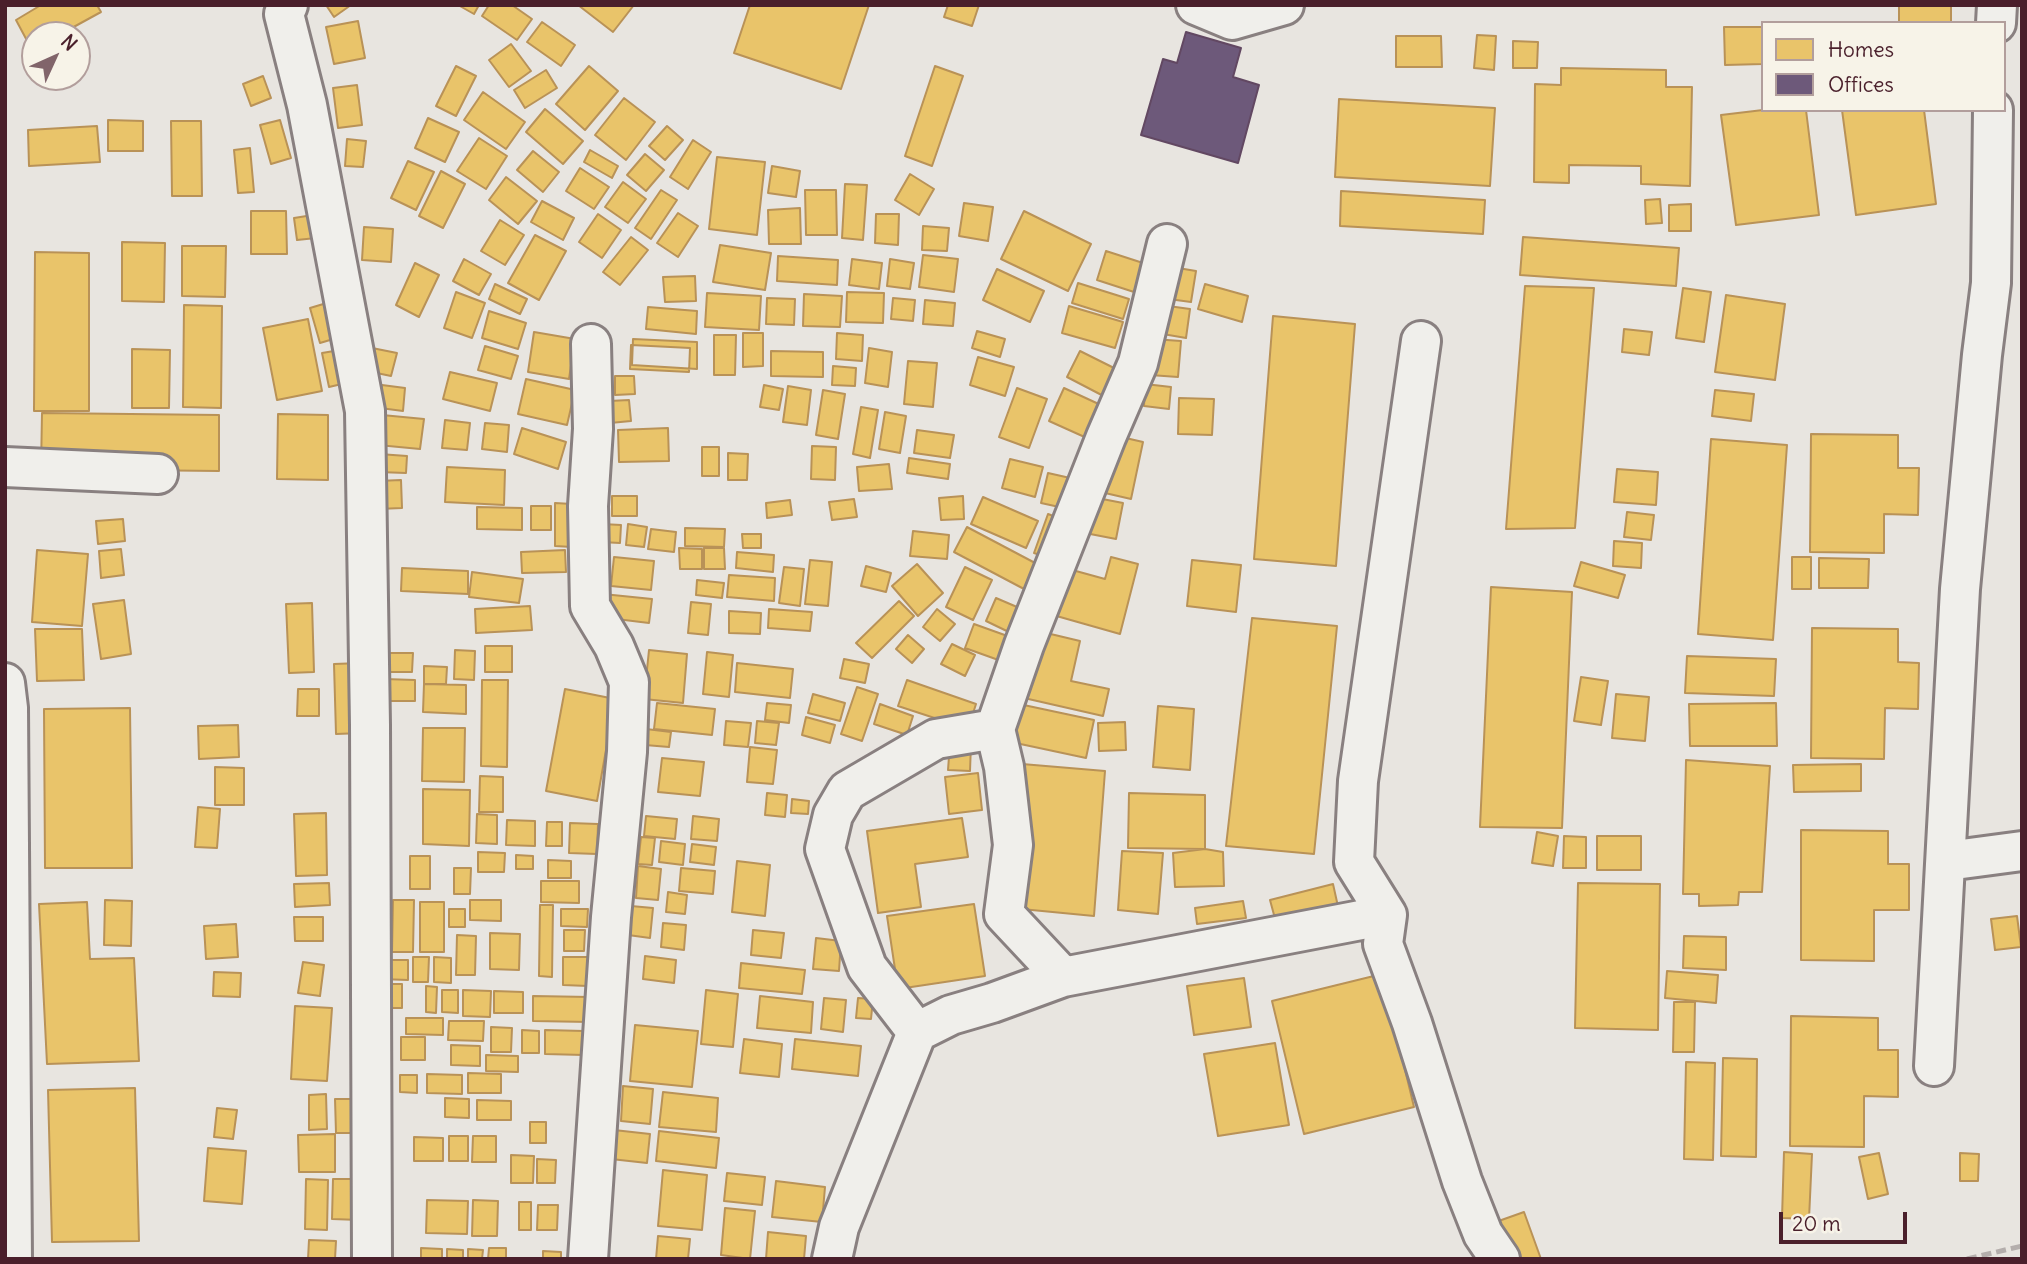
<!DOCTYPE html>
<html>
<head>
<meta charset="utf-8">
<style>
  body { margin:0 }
  #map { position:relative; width:2027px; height:1264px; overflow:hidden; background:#e8e5e0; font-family:Delius,sans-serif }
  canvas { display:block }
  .frame { position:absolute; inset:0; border:7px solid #4a1f2b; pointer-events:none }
  .legend { position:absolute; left:1761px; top:21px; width:245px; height:91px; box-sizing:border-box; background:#f7f3e8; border:2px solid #b29e9c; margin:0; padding:9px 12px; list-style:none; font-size:21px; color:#4a1f2b }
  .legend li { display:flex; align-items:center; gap:14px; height:35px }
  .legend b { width:35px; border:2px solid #b29e9c }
  .north { position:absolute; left:21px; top:21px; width:70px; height:70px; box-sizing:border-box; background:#f7f3e8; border:2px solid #b29e9c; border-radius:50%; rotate:45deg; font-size:19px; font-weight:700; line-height:28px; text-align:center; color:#4a1f2b }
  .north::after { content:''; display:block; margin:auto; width:24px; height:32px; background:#81646a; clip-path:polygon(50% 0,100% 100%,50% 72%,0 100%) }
  .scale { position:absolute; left:1779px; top:1212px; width:128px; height:32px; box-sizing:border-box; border:4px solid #4a1f2b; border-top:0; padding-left:9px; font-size:21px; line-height:24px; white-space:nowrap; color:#4a1f2b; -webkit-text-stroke:5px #f7f3e8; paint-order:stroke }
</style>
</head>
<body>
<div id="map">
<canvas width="2027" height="1264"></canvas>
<div class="frame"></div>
<ul class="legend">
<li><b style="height:19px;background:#e9c46a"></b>Homes</li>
<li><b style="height:19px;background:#6d597a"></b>Offices</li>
</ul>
<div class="north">N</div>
<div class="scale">20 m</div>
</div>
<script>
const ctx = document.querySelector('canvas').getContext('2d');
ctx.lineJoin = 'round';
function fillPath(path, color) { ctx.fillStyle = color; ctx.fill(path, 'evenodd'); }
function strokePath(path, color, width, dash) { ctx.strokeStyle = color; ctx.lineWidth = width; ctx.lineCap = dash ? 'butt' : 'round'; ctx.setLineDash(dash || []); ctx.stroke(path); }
const homes = new Path2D(`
  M41,5H97L101,12L59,35H35V48L32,50L16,20Z
  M326,5H351L334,17Z
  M458,5H479L474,14Z
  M489,5H512L532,19L517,40L482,16Z
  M578,5H634L613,32Z
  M750,5H869L841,89L734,53Z
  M948,5H979L972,26L944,17Z
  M1899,5L1951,6V23H1899Z
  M358,21L365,58L334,64L326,27Z
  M542,22L575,45L561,66L527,42Z
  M1724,27H1763V64L1725,65Z
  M1477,35L1496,36L1494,70L1474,68Z
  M1396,36H1441L1442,67H1396Z
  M1513,41L1538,42L1537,68H1513Z
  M511,44L531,71L509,87L489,60Z
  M456,66L476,76L456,116L436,106Z
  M589,66L618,91L585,130L556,104Z
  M935,66L963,76L932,166L905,156Z
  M1561,68L1666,70V87H1692L1690,186L1641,184V166L1569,165V183L1534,182L1535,84L1561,85Z
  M546,70L557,88L525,108L514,90Z
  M263,76L271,98L251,106L243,84Z
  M357,85L362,125L338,128L333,88Z
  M483,92L525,122L506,149L464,120Z
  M624,98L655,122L626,160L595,135Z
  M1339,99L1495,108L1490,186L1335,177Z
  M545,109L583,141L563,164L526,132Z
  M1763,110H1806L1819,215L1736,225L1721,115Z
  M1842,110H1924L1936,204L1856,215Z
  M428,118L459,132L445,162L415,148Z
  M108,120L143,121V151H108Z
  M280,120L291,158L271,164L260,125Z
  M171,121H201L202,196H172Z
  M97,126L100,162L29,166L28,130Z
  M667,126L683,140L665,160L649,146Z
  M479,138L507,156L486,189L457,171Z
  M347,139L366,141L363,167L345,166Z
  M693,140L711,152L688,189L670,177Z
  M250,148L254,192L238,193L234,150Z
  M590,150L618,166L612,178L584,162Z
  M533,151L559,172L543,192L517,170Z
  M645,154L664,170L646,191L627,175Z
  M717,157L765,162L757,235L709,229Z
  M408,161L434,172L416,210L391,198Z
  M772,166L800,171L796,197L768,193Z
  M580,168L609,187L594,209L566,191Z
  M441,171L465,184L443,228L419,216Z
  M910,174L934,189L919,215L895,200Z
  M506,177L537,201L518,224L489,200Z
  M623,182L646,199L628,223L605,207Z
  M845,184L867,185L863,240L842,238Z
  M661,190L677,200L651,239L635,228Z
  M805,190H836L837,235H806Z
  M1341,191L1485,200L1483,234L1340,226Z
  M1660,199L1662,223L1646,224L1645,200Z
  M542,201L574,218L563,240L531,222Z
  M964,203L993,207L988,241L959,236Z
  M1691,204V231H1669V205Z
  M800,208L801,244H769L768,210Z
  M251,211H286L287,254H251Z
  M1024,211L1091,244L1068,291L1001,259Z
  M678,213L698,226L678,257L657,243Z
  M598,214L621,230L602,258L579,242Z
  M876,214H899L898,245L875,243Z
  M313,215L316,238L297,240L294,218Z
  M500,220L524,235L505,265L481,251Z
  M923,226L949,228L947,251L922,250Z
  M364,227L393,229L391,262L362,260Z
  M535,235L566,251L539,300L508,283Z
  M631,237L648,250L620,285L603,272Z
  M1523,237L1679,248L1676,286L1520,275Z
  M122,242L165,243L164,302L122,301Z
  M720,245L771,253L765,290L713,282Z
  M182,246H226L225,297L182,296Z
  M1106,251L1143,263L1134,292L1097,280Z
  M35,252L89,253V411H34Z
  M923,255L958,259L954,292L919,287Z
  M778,256L838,260L837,285L777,281Z
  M464,259L491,274L479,295L453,281Z
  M852,259L882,263L879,289L849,285Z
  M890,259L914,263L910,289L887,286Z
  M415,263L439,275L419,317L396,305Z
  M1166,266L1196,271L1191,302L1161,298Z
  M997,269L1044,291L1030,322L983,300Z
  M695,276L696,301L665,302L663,277Z
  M1078,283L1129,299L1123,319L1072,303Z
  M495,284L527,299L520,314L489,299Z
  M1205,284L1248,296L1242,322L1198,309Z
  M1525,286L1594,288L1575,528L1506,529Z
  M1683,288L1711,292L1704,342L1676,338Z
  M456,292L485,303L472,338L444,328Z
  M847,292L884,293L883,323L846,322Z
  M707,293L761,296L759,330L705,327Z
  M804,294L842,296L840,327L803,326Z
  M1726,295L1785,304L1775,380L1715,372Z
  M767,298L795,299L794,325L766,324Z
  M893,298L915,300L913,321L891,319Z
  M925,300L955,303L953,326L923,324Z
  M330,302L340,337L320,343L310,308Z
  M184,305L222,306L221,408L183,407Z
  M1161,305L1190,309L1186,338L1157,333Z
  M1069,306L1123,322L1115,348L1062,333Z
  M648,307L697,311L696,334L646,329Z
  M489,311L526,323L518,349L482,338Z
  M1273,316L1355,324L1336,566L1254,559Z
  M308,319L322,391L277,400L263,328Z
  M1624,329L1652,332L1649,355L1622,352Z
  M977,331L1005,339L1000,357L972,348Z
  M534,332L575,339L569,379L528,372Z
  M743,333H763V366L743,367Z
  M837,333L863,335L862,361L836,359Z
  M714,335H736L735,375H714Z
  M633,339L697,342V369L632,365Z
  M1153,339L1181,341L1178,377L1150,375Z
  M631,345L690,348L689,372L630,369Z
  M485,346L518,356L511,379L478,370Z
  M372,348L397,353L391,376L367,371Z
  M869,348L892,352L888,387L865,383Z
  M132,349L170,350L169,408H132Z
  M340,350L346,383L329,387L322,353Z
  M771,351L823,352V377L771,376Z
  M1080,351L1128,375L1115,402L1067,377Z
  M978,357L1014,367L1005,396L970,385Z
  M908,361L937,363L933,407L904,404Z
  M833,366L856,368L855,386L832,385Z
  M450,372L497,383L490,411L443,399Z
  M615,376H634L635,394L615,395Z
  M526,379L575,390L567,425L518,414Z
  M1145,384L1171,387L1169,409L1144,406Z
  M382,385L405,388L403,411L380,408Z
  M764,385L783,389L779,410L760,407Z
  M788,386L811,390L807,425L783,422Z
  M1017,388L1047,399L1029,448L999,437Z
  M1064,388L1103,406L1089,439L1049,421Z
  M823,390L845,394L838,439L816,435Z
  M1715,390L1754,394L1751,421L1712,416Z
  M1179,398L1214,399L1212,435L1178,434Z
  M629,400L631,421L610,423L609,401Z
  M861,407L878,410L870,458L853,454Z
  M885,412L906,416L900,453L879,449Z
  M42,413L219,415V471L41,469Z
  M278,414L328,415V480L277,479Z
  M382,415L424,419L420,449L378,445Z
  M445,420L470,423L467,450L442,448Z
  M485,423L509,425L507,452L482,449Z
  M522,428L566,442L558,469L514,454Z
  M668,428L669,461L619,462L618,430Z
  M917,430L954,435L950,458L914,453Z
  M1811,434L1898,435V468H1919L1918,515L1884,514V553L1810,552Z
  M1117,436L1143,442L1131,499L1105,493Z
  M1711,439L1787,445L1773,640L1698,634Z
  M812,446L836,447L835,480L811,479Z
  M702,447H719V476H702Z
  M728,453L748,454L747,480H728Z
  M379,454L407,456L406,473L378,472Z
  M909,458L950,464L948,479L907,473Z
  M1010,459L1043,467L1035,497L1002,488Z
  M889,464L892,489L859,491L857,467Z
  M447,467L505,470L504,505L445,502Z
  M1617,469L1658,472L1656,505L1614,502Z
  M1048,473L1079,480L1073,510L1041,503Z
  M401,480L402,508L378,509V481Z
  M612,496H637V516H612Z
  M963,496L964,519L941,520L939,498Z
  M983,497L1038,521L1026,548L971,524Z
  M1092,497L1123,503L1116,539L1085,533Z
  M854,499L857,517L832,520L829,502Z
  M790,500L792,515L767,518L766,503Z
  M555,503L572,504V547L555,546Z
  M531,506H551V530H531Z
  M477,507L522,508V530L477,529Z
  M1627,512L1654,515L1651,540L1624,537Z
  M1048,514L1067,521L1054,560L1034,553Z
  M123,519L125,541L98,544L96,521Z
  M602,524L621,525L620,543L601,542Z
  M628,524L647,527L644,547L626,545Z
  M967,527L1037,564L1024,589L954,552Z
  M685,528L725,529L724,547L685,546Z
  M651,529L676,532L674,552L648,549Z
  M913,531L949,535L947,559L910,556Z
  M742,534H761V548H743Z
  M1614,541L1642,543L1641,568L1613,566Z
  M679,548L702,549V569H680Z
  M704,548H724L725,569H704Z
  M121,549L124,575L101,578L99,551Z
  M37,550L88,554L82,626L32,622Z
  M565,550L566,572L522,573L521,552Z
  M737,552L774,555L773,572L736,568Z
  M614,557L654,561L651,590L611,586Z
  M1111,557L1138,564L1120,634L1053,615L1065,568L1105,579Z
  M1792,557H1811V589H1792Z
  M1819,558L1869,559L1868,588H1819Z
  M810,560L832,562L828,606L805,604Z
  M1192,560L1241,565L1236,612L1187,606Z
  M1581,562L1625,575L1618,598L1574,586Z
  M917,564L943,593L918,616L892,586Z
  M866,566L891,573L886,592L861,586Z
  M784,567L804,569L800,606L779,603Z
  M965,567L992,580L973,620L946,607Z
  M402,568L468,571V594L401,591Z
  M472,572L523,579L519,603L469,597Z
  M729,575L775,578L774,601L727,597Z
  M697,580L724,583L722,598L696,595Z
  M1491,587L1572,592L1562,828L1480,827Z
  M603,594L652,599L649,623L600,617Z
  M996,598L1024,610L1013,634L986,621Z
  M124,600L131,654L101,659L93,604Z
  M899,601L914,616L872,658L856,643Z
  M691,602L711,604L708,635L688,633Z
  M312,603L314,672L289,673L286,604Z
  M530,606L532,630L476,633L475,609Z
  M769,609L812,612L810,631L768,628Z
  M937,609L955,624L940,641L923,627Z
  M729,611L761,613L760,634L729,633Z
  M1252,618L1337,626L1314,854L1226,846Z
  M974,624L1013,638L1004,662L965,648Z
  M1812,628L1898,629V662L1919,663L1918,709L1885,708L1884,759L1811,758Z
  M35,629H82L84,680L37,681Z
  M1038,631L1080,641L1071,681L1109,689L1103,716L1024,698Z
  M908,635L924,649L912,663L896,649Z
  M952,644L975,655L965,676L941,664Z
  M485,646H512V672H485Z
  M455,650L475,651L474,680L454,679Z
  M649,650L687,654L683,703L644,699Z
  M707,652L733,655L729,697L703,694Z
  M385,653H413L412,672H385Z
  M1687,656L1776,659L1774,696L1685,693Z
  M844,659L869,664L865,683L840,678Z
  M361,663L362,733L336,734L334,664Z
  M737,663L793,669L790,698L735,692Z
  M424,666L447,667L446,684H424Z
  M1581,677L1608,681L1601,725L1574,721Z
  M384,679L415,680V701H383Z
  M482,680H508L507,767L481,766Z
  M907,680L976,704L968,729L898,706Z
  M424,684L466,685V714L423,712Z
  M857,687L878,694L862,741L841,734Z
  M298,689H319V716H297Z
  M565,689L615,699L597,801L546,791Z
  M813,694L845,703L840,721L808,713Z
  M1616,694L1649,697L1645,741L1612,738Z
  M657,703L715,709L712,735L654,729Z
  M767,703L791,705L789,723L765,720Z
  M1776,703L1777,746H1690L1689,704Z
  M880,704L913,716L907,735L874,724Z
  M1019,704L1094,720L1086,758L1011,742Z
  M1158,706L1194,709L1190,770L1153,767Z
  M130,708L132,868H45L44,709Z
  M806,717L835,725L830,743L802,735Z
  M726,721L751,723L748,747L724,745Z
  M757,721L779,723L776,745L755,743Z
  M1125,722L1126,750L1099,751L1098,723Z
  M238,725L239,757L199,759L198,726Z
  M423,728H465L464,782L422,781Z
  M646,729L671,732L669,747L645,745Z
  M950,743L971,744L970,771L948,770Z
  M750,747L777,750L773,784L747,782Z
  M662,758L704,762L700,796L658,792Z
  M1686,760L1770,766L1762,892H1739L1738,905L1699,906V894H1683Z
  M1022,764L1105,771L1094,916L1011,908Z
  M1861,764V791L1794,792L1793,765Z
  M215,767L244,768V805H215Z
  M978,773L982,810L949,814L945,777Z
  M480,776L503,777V812H479Z
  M423,789L470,790L469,846L423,844Z
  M767,793L787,795L785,817L765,815Z
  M1129,793L1205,795V849L1128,848Z
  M792,799L809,801L808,814L791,813Z
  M198,807L220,809L217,848L195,847Z
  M326,813L327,875L296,876L294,814Z
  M477,814L497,815V844L476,843Z
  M646,816L677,819L675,839L644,836Z
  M693,816L719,819L717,841L691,839Z
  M962,818L968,857L915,864L921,907L878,913L867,831Z
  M507,820L535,821V846L506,845Z
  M547,822H562V846H546Z
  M570,823L598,824L597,854L569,853Z
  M1801,830L1888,831V864H1909V910H1874V961L1801,960Z
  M1537,832L1558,836L1553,866L1532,863Z
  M1564,836L1586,837V868H1563Z
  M1597,836H1641V870H1597Z
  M641,837L655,838L652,865L638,864Z
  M661,841L685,844L683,865L659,862Z
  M692,844L716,847L714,865L690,862Z
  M1205,849L1223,852L1224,886L1175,887L1173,853Z
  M1122,851L1163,853L1158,914L1118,910Z
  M478,852L505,853L504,872H478Z
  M516,855L533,856V869H516Z
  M410,856H430V889H410Z
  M548,860L571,861V878H548Z
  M737,861L770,865L765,916L732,912Z
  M638,866L661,869L658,900L636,898Z
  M454,868H471L470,894H454Z
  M681,868L715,871L713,894L679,891Z
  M541,881H579V903L541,902Z
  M329,883L330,905L295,907L294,884Z
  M1578,883L1660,884L1658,1030L1575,1028Z
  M1333,884L1339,911L1277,926L1270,900Z
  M668,892L687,895L685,914L666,912Z
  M105,900L132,901L131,946L104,945Z
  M393,900H414L413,952H392Z
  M470,900H501V921L470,920Z
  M1243,901L1246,918L1197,924L1195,908Z
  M87,902L90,959L134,958L139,1061L47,1064L39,904Z
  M420,902H444V952H420Z
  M974,904L985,976L898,989L887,916Z
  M540,905H553L552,977L539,976Z
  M631,906L653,908L650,938L628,935Z
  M449,909H465V927H449Z
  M561,909H588L587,927L561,926Z
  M2017,916L2021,947L1995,950L1991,919Z
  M294,917H323V941H295Z
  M663,923L686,925L684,950L661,947Z
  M236,924L238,957L206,959L204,926Z
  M564,930H585L584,951H564Z
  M753,930L784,933L781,958L751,955Z
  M490,933L520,934L519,970L490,969Z
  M457,935L476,936L475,975H456Z
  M1684,936L1726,937V970L1683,968Z
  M816,938L841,941L839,971L813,969Z
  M645,956L676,960L674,983L643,979Z
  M413,957H429L428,982H413Z
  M434,957L451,958V983L434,982Z
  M563,957H588V986L563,985Z
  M380,960H408V980L380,979Z
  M303,962L324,965L320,996L298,993Z
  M741,963L805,970L802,994L739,988Z
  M1667,971L1718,975L1716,1003L1665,998Z
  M214,972L241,973L240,997L213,996Z
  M1382,974L1414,1107L1304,1134L1272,1001Z
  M1244,978L1251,1027L1194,1035L1187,986Z
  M384,984H402V1008H384Z
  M426,986L437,987L436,1013L426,1012Z
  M442,990H458V1013L442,1012Z
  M463,990L491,991L490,1017L463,1016Z
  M706,990L738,994L733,1047L701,1044Z
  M494,991L523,992V1013H494Z
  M533,996L590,997V1022L533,1021Z
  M760,996L813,1002L811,1033L757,1028Z
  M824,998L846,1000L843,1032L821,1029Z
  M858,998L873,999L871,1019L856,1018Z
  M1674,1002H1695L1694,1052H1673Z
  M295,1006L332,1008L327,1081L291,1079Z
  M1791,1016L1878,1018V1050H1898V1097L1864,1096V1147L1790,1146Z
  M406,1018H443V1035L406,1034Z
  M449,1021H484L483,1041L448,1040Z
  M635,1025L698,1031L692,1087L630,1081Z
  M491,1027L512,1028L511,1052H491Z
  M522,1030L539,1031V1053H522Z
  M545,1030L584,1031V1055L545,1054Z
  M401,1037H425V1060H401Z
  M744,1039L782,1044L779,1077L740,1073Z
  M795,1039L861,1046L858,1076L792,1069Z
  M1275,1043L1289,1125L1218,1136L1204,1054Z
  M451,1045L480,1046V1066L451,1065Z
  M486,1055L518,1056V1072L486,1071Z
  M1723,1058L1757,1059L1756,1157L1721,1156Z
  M1686,1062L1715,1063L1713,1160L1684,1159Z
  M468,1073L501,1074V1093H468Z
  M427,1074L462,1075V1094L427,1093Z
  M400,1075H417V1093L400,1092Z
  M623,1086L653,1089L650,1124L621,1121Z
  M135,1088L139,1241L52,1242L48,1090Z
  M663,1092L718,1098L716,1132L659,1127Z
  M326,1094L327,1129L309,1130V1095Z
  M445,1098L469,1099V1118L445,1117Z
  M335,1099H359V1133H336Z
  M477,1100L511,1101V1120H477Z
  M217,1108L237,1110L233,1139L214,1137Z
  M530,1122H546V1143H530Z
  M614,1130L650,1134L647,1163L611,1159Z
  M659,1131L719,1138L716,1168L656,1161Z
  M335,1134V1172H299L298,1135Z
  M449,1136H468V1161H449Z
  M473,1136H496V1162H472Z
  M414,1137L443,1138V1161H414Z
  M208,1148L246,1151L242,1204L204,1201Z
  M1784,1152L1812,1154L1809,1219L1782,1218Z
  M1879,1153L1888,1194L1868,1199L1859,1157Z
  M1960,1153L1979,1154L1978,1181H1960Z
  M511,1155L534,1156L533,1183H511Z
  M537,1159L556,1160L555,1183H537Z
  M663,1170L707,1175L702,1230L658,1226Z
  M727,1173L765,1177L762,1205L724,1201Z
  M306,1179L328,1180L327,1230L305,1229Z
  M333,1179H361L360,1220L332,1219Z
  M776,1181L825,1187L822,1222L772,1217Z
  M427,1200L468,1201L467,1234L426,1233Z
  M473,1200L498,1201L497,1236H472Z
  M519,1202H531V1230H519Z
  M538,1205H558L557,1230H537Z
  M725,1208L755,1211L750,1259L721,1255Z
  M1524,1212L1541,1259H1505L1493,1223Z
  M768,1232L806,1236L804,1259H766Z
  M658,1236L690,1239L688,1259H656Z
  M309,1240L336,1241L335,1259H308Z
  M421,1248L442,1249V1259H421Z
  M489,1248H506V1259H488Z
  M447,1249L463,1250V1259H447Z
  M468,1249L483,1250L482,1259H468Z
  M543,1251L561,1252V1259H543Z`);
const offices = new Path2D(`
  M1186,32L1241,48L1233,77L1259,85L1238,163L1141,135L1163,59L1177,63Z`);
const minor = new Path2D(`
  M288,5L284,14L307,105L365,411L370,725L372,1259
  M1196,5L1232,20L1284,5
  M1996,23L1997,5
  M1421,341L1358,781L1354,862L1387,915L1383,944L1412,1023L1462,1181L1483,1234L1500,1259
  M5,467L158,474
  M5,683L8,708L12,1259
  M1947,861L2022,851
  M1063,977L1004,914L1013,845L1004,767L995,729L1024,645L1106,437L1138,363L1167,244
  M917,1032L867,967L825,849L833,815L847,791L936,739L995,729
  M1934,1066L1960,589L1982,355L1991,283L1993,110
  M588,1259L611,917L627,752L629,682L614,646L590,606L588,506L593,429L591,344
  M832,1259L839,1227L917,1032L951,1015L992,1003L1063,977L1387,915`);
const rail = new Path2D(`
  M1967,1259L2022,1246`);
fillPath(homes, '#e9c46a');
strokePath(homes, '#b99257', 2);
fillPath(offices, '#6d597a');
strokePath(offices, '#624862', 2);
strokePath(minor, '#898080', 44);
strokePath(minor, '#f0efeb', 38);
strokePath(rail, '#b4aeac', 5, [10, 5]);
</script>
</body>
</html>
